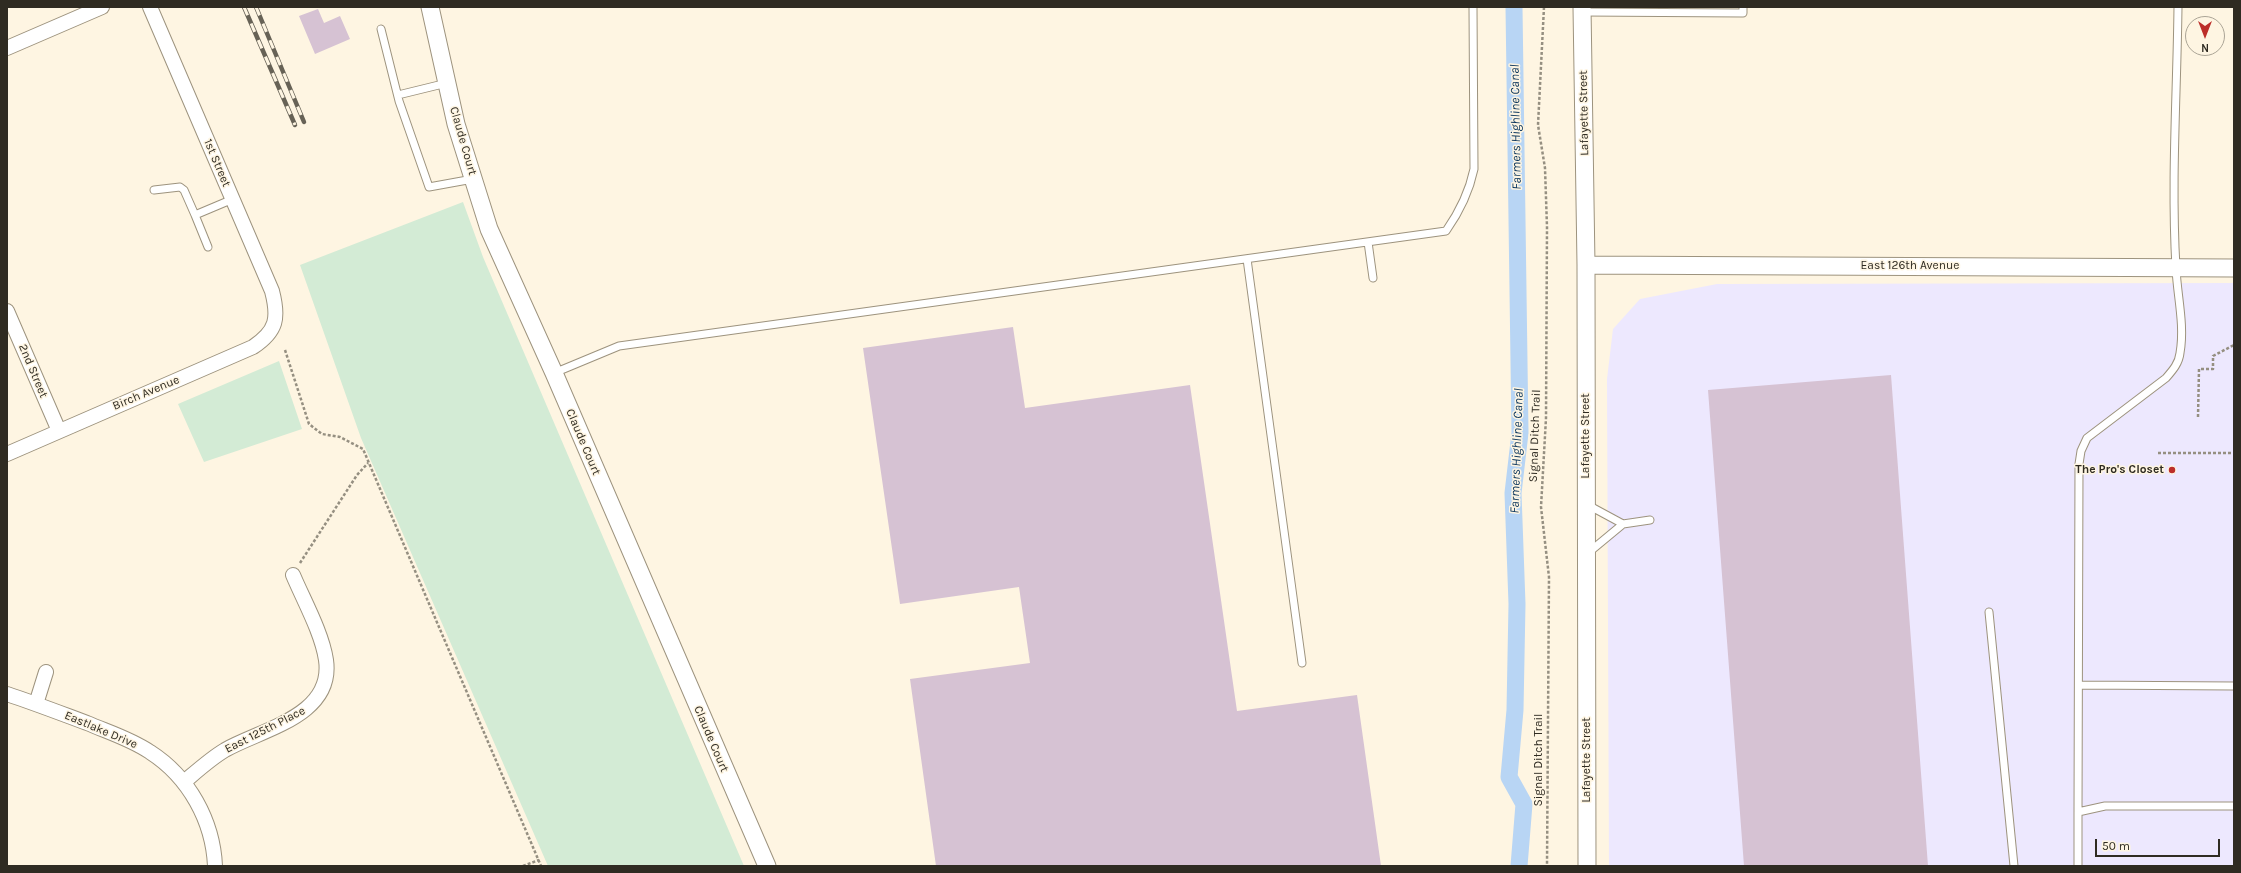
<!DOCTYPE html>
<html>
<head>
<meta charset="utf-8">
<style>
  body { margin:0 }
  #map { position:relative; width:2241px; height:873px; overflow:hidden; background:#fef5e2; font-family:Karla,sans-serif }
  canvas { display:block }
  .frame { position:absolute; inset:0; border:8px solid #2f2b22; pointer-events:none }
  .north { position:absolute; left:2185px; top:16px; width:40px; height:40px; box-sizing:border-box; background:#fef5e2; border:1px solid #aba495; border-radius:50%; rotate:180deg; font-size:11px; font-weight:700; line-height:16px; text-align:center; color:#2f2b22 }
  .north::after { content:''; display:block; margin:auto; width:14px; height:18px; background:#bc2e29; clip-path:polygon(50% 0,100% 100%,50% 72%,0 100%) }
  .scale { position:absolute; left:2095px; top:839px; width:125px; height:18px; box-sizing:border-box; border:2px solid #2f2b22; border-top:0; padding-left:5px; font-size:12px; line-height:14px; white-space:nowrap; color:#2f2b22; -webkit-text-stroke:3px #fef5e2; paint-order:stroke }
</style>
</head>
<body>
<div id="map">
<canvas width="2241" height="873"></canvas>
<div class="frame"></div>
<div class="north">N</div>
<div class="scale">50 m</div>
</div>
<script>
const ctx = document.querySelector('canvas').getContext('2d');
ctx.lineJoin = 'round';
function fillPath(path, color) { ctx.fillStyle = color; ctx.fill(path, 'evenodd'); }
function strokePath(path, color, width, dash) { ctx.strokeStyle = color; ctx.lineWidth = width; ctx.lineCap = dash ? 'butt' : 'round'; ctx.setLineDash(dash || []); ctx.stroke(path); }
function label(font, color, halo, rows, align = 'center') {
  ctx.font = font + ' Karla,sans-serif'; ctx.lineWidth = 3; ctx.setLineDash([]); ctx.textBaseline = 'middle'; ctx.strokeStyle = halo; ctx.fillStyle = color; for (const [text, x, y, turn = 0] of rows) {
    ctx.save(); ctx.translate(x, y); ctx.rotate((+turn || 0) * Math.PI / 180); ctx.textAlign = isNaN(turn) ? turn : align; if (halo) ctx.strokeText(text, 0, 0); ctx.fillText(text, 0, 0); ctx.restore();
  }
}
const industrial = new Path2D(`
  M2234,283V866H1609L1607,379L1613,329L1640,299L1717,284Z`);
const green = new Path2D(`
  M463,202L483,257L744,866H548L361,438L300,265Z
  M279,361L302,429L204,462L178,404Z`);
const canal = new Path2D(`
  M1514,7L1520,433L1513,493L1517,604L1515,710L1509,777L1524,804L1519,866`);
const building = new Path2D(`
  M318,9L324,23L340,16L350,39L315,54L299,16Z
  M1013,327L1025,408L1190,385L1237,711L1357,695L1381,866H936L910,679L1030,663L1019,587L900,604L863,348Z
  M1891,375L1928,866H1744L1708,390Z`);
const path = new Path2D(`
  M1544,7L1538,125L1545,168L1547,227L1546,418L1541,507L1549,577L1547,866
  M285,350L309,424L322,434L340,437L363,449L541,866
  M2198,417L2199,369H2213V356L2234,345
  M2158,453H2234
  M300,563L357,475L368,463
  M523,866L539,860`);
const service = new Path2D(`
  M1582,12L1743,13V7
  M381,29L399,101L429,187L473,179
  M398,95L447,83
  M154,190L180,187L184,190L195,215
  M1368,242L1373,278
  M208,247L195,215L233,199
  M1247,259L1302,663
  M554,373L619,346L1446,231C1460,211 1469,193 1474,169L1473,7
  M1586,504L1623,524
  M1588,553L1623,524L1650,520
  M1989,612L2014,866
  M2079,685L2234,686
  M2078,812L2079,464L2081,451L2087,438L2166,378C2173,370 2179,363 2180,353C2185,325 2177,295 2176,268C2171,181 2177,94 2178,7
  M2078,866V812L2105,806H2234`);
const minor = new Path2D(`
  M7,48L102,7
  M7,311L59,431
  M7,454L253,347C277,331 279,318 272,291L150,7
  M7,694C34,703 60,713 87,723C108,732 131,739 150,752C189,777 213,821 215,866
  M36,704L46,672
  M184,782C197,771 210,759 225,750C262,729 334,716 326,660C322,633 304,601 293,575`);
const tertiary = new Path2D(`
  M430,7L456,124L489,229L554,373L767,866
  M1582,7L1586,265L1587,866
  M1586,265L2234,268`);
const rail = new Path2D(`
  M244,7L295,125
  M256,7L304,122`);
const markers = [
  [2172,470,4,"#bc2e29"]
];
const streetNames = [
  ["Lafayette Street",1584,113,-91],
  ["Claude Court",463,141,74],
  ["1st Street",217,163,67],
  ["East 126th Avenue",1910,266],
  ["2nd Street",33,371,67],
  ["Birch Avenue",146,393,-23],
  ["Signal Ditch Trail",1535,436,-88],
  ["Lafayette Street",1586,436,-90],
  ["Claude Court",583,442,67],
  ["Eastlake Drive",101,730,23],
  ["East 125th Place",265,730,-27],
  ["Claude Court",711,739,67],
  ["Signal Ditch Trail",1539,760,-90],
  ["Lafayette Street",1587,760,-90]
];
const poiNames = [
  ["The Pro's Closet",2164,470]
];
const waterNames = [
  ["Farmers Highline Canal",1516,127,-91],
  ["Farmers Highline Canal",1517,451,-88]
];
fillPath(industrial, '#ede8fe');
fillPath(green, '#d3ebd5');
strokePath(canal, '#b8d5f4', 17);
fillPath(building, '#d6c2d3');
strokePath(service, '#9d937e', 9);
strokePath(minor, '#9d937e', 16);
strokePath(tertiary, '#9d937e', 19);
strokePath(path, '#958f81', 2.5, [3, 2]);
strokePath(service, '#fff', 7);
strokePath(minor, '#fff', 14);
strokePath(tertiary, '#fff', 17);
strokePath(rail, '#676256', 4.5);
strokePath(rail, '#fef5e2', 3, [9]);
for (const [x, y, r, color] of markers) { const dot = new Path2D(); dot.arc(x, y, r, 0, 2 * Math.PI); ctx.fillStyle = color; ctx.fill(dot); strokePath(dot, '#fef5e2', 1.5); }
label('12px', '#2f2b22', '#fef5e2', streetNames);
label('bold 12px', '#2f2b22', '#fef5e2', poiNames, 'right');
label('italic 13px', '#0a355d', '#fef5e2', waterNames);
</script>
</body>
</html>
